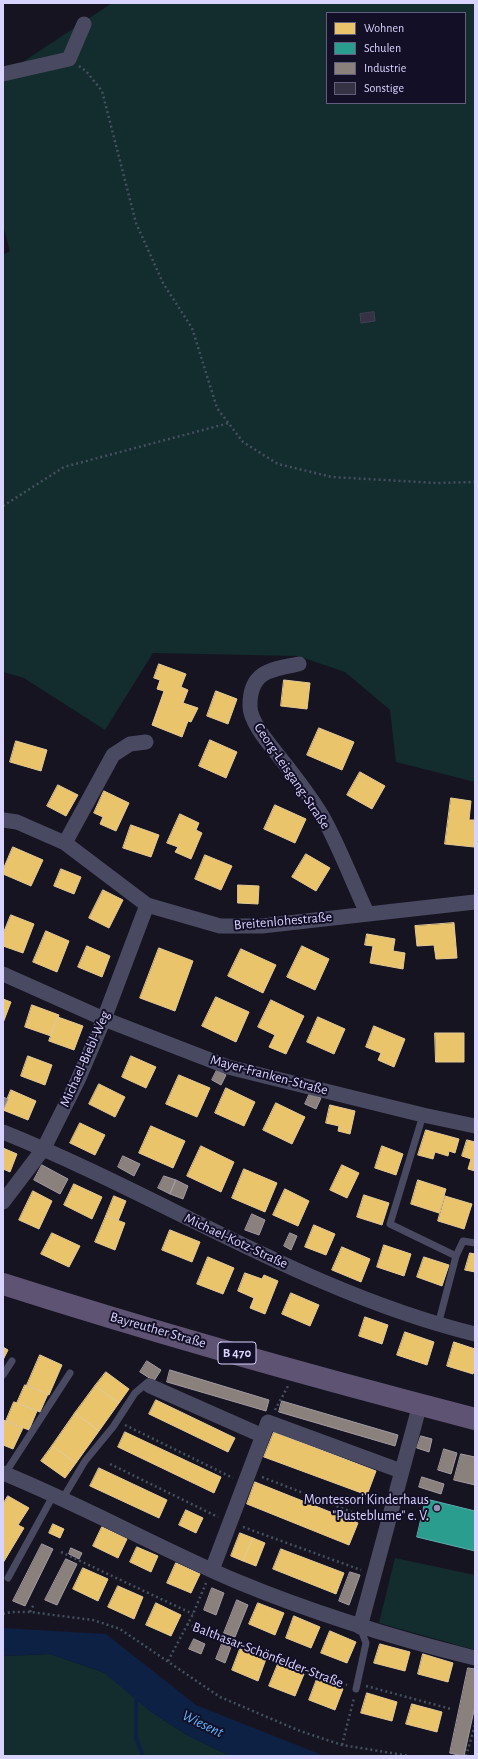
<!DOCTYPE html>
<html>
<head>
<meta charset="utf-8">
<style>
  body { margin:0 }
  #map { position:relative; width:478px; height:1759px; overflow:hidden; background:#161421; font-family:"Alegreya Sans",sans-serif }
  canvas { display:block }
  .frame { position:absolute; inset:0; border:4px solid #d9d4ff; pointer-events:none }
  .legend { position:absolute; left:326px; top:12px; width:140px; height:92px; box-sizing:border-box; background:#130f26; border:1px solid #625e7d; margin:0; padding:5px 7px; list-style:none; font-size:12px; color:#d9d4ff }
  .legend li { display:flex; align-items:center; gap:8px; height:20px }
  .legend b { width:20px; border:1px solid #625e7d }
</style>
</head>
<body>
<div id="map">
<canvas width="478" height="1759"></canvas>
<div class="frame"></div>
<ul class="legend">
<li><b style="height:11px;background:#e9c46a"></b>Wohnen</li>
<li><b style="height:11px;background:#2a9d8f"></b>Schulen</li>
<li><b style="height:11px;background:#8a817c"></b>Industrie</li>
<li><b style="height:11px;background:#343243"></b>Sonstige</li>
</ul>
</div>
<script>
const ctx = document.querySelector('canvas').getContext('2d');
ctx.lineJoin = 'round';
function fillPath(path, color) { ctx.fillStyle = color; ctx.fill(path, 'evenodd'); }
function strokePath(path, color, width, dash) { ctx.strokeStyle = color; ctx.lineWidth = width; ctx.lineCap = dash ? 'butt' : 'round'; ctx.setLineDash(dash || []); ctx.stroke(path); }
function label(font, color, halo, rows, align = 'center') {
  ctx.font = font + ' "Alegreya Sans",sans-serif'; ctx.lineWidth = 4; ctx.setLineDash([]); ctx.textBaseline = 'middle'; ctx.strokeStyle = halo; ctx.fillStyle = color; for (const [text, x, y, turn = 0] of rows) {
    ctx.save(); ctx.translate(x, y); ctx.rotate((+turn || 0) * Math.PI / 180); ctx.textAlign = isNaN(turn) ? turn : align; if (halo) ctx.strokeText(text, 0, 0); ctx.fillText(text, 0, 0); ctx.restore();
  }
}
const green = new Path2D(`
  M112,3H475V782L396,762L390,710L345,672L298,656L153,653L105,730L24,678L3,672V255L10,251L3,225V75ZM327,13H465V103H327Z
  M395,1558L475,1575V1650L379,1623Z
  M50,1654L105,1673L150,1711L185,1734L230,1756H3V1656Z`);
const water = new Path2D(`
  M3,1628L106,1634L196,1705L322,1755L333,1756H230L185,1734L150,1711L105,1673L50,1654L3,1656Z`);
const homes = new Path2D(`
  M159,664L186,674L181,687L188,690L183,703L198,708L191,722L188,721L182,737L152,725L164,691L157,689L160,680L154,678Z
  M284,680L310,683L307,709L281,706Z
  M216,691L237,699L228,724L207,716Z
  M319,728L354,742L342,770L307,755Z
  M210,740L237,752L226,778L199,766Z
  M16,741L47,750L41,771L10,762Z
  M360,772L385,786L372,809L347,795Z
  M58,785L78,795L66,816L47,806Z
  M104,791L129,803L116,831L100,824L103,817L94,813Z
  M451,798L471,801L469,820H475L474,847L445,844Z
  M275,805L306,819L295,843L264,829Z
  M180,814L199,823L196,830L202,833L191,859L175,852L178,847L167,843Z
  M131,825L159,835L151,857L123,848Z
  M13,847L43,860L31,886L3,874V870Z
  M306,854L330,868L316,891L292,877Z
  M205,855L232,866L221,890L195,879Z
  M61,869L81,877L74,894L54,886Z
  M238,885L259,886L258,904L238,903Z
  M103,890L123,900L109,928L89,918Z
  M11,915L34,924L23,953L3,946V934Z
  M454,923L457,958L436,959L434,945L417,946L415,926Z
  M46,931L69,941L57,972L33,962Z
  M367,934L395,939L393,951L405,953L403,969L370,963L373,946L365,945Z
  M87,946L110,956L102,977L78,967Z
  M302,946L329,959L315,990L287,977Z
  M159,948L193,961L175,1011L140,998Z
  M241,949L276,965L263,993L228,976Z
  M216,997L249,1012L236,1042L202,1026Z
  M3,999L11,1002L3,1023Z
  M271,1000L304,1016L286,1054L269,1047L275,1035L258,1027Z
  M32,1005L59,1015L51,1036L25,1027Z
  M58,1017L83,1026L74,1050L49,1041Z
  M318,1017L345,1029L334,1054L307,1042Z
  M374,1026L405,1039L394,1067L378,1060L381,1053L366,1047Z
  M435,1033H464V1062H436Z
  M28,1056L52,1065L45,1085L21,1076Z
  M131,1056L156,1067L146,1088L122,1077Z
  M179,1075L210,1088L197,1117L166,1104Z
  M99,1084L125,1097L115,1117L89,1104Z
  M226,1088L255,1102L244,1126L215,1113Z
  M11,1090L36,1101L28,1120L3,1110Z
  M276,1103L305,1117L292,1144L263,1130Z
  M330,1105L355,1111L350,1134L338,1131L339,1126L326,1123Z
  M80,1123L105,1135L95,1155L70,1143Z
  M151,1126L185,1141L173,1168L139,1153Z
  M426,1130L459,1139L455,1153L449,1151L448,1156L435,1152L433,1159L418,1155Z
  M467,1140L475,1142V1171L468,1169L471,1159L462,1156Z
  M201,1146L234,1162L221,1192L187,1176Z
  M382,1146L403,1154L396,1175L375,1168Z
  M3,1148L17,1154L10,1172L3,1169Z
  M342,1165L359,1173L347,1198L330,1190Z
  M244,1169L277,1183L265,1212L232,1198Z
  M418,1180L446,1189L439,1213L411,1204Z
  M74,1184L102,1197L92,1219L64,1205Z
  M285,1189L309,1201L298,1226L273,1215Z
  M33,1191L52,1201L39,1229L19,1220Z
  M364,1195L389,1203L382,1225L357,1217Z
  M114,1196L126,1201L118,1221L106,1216Z
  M445,1196L472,1204L464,1229L438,1221Z
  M106,1216L125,1223L115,1250L95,1242Z
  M314,1225L335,1234L326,1255L305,1247Z
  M170,1230L200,1242L192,1262L162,1250Z
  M52,1233L80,1246L69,1267L41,1254Z
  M384,1245L411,1254L404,1276L377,1267Z
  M342,1247L370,1259L361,1282L332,1270Z
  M470,1253L475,1254V1272L465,1270Z
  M208,1257L234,1268L223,1294L197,1284Z
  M424,1257L449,1265L442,1286L417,1277Z
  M245,1273L262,1279L264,1275L278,1281L265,1314L250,1308L254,1298L238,1291Z
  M291,1293L319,1305L310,1326L282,1314Z
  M365,1317L388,1325L382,1344L359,1336Z
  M405,1332L434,1342L427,1365L397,1355Z
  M454,1342L475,1349V1368L473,1374L447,1366Z
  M3,1347L8,1350L3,1360Z
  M40,1355L62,1365L49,1395L27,1385Z
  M106,1372L129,1389L119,1403L95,1386Z
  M25,1385L48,1394L40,1412L17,1403Z
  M95,1386L119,1403L99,1431L75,1413Z
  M156,1400L235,1438L228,1452L149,1414Z
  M14,1402L37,1411L29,1430L6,1421Z
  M75,1413L99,1431L76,1463L52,1446Z
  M3,1420L23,1428L13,1449L3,1445Z
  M125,1432L221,1477L214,1493L118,1447Z
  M274,1432L376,1471L367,1495L264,1457Z
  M52,1446L76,1463L65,1478L41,1461Z
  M99,1468L167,1500L159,1518L90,1486Z
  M255,1482L358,1523L349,1545L247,1504Z
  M8,1496L29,1508L18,1525L24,1528L3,1563V1504Z
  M186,1510L203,1518L196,1533L179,1525Z
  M53,1524L64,1529L60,1538L49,1533Z
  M102,1527L127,1539L118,1558L93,1546Z
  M240,1533L253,1538L243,1561L231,1556Z
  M253,1538L265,1543L256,1566L243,1561Z
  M137,1547L158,1556L151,1572L130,1562Z
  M281,1549L344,1573L336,1594L273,1569Z
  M176,1563L200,1574L191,1593L167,1583Z
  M83,1568L108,1579L98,1601L73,1589Z
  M118,1586L143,1597L134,1619L108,1607Z
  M156,1603L181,1615L171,1636L146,1625Z
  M258,1603L284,1613L275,1635L249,1624Z
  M294,1616L320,1627L311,1648L286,1638Z
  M330,1631L356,1642L347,1663L321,1653Z
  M380,1644L410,1652L405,1671L374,1663Z
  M240,1649L266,1659L258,1681L232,1670Z
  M423,1654L453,1663L448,1682L418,1674Z
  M278,1664L304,1674L295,1696L269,1686Z
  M317,1679L343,1689L335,1710L309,1700Z
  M367,1693L397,1702L392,1721L361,1713Z
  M412,1704L442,1712L437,1732L406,1724Z`);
const schools = new Path2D(`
  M426,1499L475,1511V1551L417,1537Z`);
const industry = new Path2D(`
  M217,1070L226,1075L221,1085L212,1080Z
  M310,1093L321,1098L316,1109L305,1104Z
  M3,1097L8,1099L3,1110Z
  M123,1156L140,1164L134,1176L118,1167Z
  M42,1165L68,1179L60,1194L34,1180Z
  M164,1176L176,1180L170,1194L158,1188Z
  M176,1180L188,1186L183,1199L170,1194Z
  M252,1214L265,1220L259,1235L245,1230Z
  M290,1233L297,1236L291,1250L284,1246Z
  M147,1361L161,1370L154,1381L140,1372Z
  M170,1370L269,1400L266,1411L167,1382Z
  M282,1401L398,1435L395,1446L279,1412Z
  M421,1436L432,1439L429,1452L417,1448Z
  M444,1449L457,1453L451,1474L438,1470Z
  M461,1454L475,1457V1485L454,1480Z
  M422,1477L444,1484L441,1494L419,1487Z
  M42,1544L53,1549L25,1606L13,1601Z
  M71,1548L82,1553L79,1559L69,1554Z
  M66,1559L77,1564L57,1605L45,1600Z
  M350,1572L360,1575L349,1605L339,1601Z
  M212,1588L224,1593L216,1615L204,1610Z
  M237,1600L248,1605L235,1637L224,1633Z
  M194,1639L205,1644L201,1654L189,1649Z
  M222,1644L231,1647L225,1663L216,1659Z
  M468,1668L475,1669V1706L464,1756H462L450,1753Z`);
const stream = new Path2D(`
  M136,1694V1738L143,1756`);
const building = new Path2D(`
  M374,312L375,321L361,323L360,314Z`);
const path = new Path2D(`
  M79,66L86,71L102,91L136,223L163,283L192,328L217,408L243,442L278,464L332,477L437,483L475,482
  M3,506L64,467L229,423
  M275,1410L288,1386
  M125,1425L233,1478
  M110,1464L218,1517
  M262,1477L375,1521
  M243,1527L361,1570
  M61,1552L193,1614
  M30,1612L34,1604
  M3,1614L11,1612H30L93,1620L120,1629L220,1697L300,1731L342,1745L410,1756
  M187,1624L347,1685
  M168,1661L193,1614L206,1583
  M366,1686L451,1709
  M342,1745L354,1698
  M466,1756L475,1725`);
const lane = new Path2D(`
  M423,1115L390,1224L456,1256L438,1325
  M456,1256L463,1241L475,1243
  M3,1375L12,1361
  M4,1475L70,1373
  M63,1498L85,1461L113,1427L135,1393L148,1382
  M8,1578L54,1494
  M356,1689L366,1643L360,1627`);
const street = new Path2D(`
  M3,74L69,59L84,24
  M299,664C272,669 250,671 250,705C249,723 274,749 285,764C299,782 314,801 325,821C341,851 353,883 367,913
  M3,820L17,822L65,843L147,905L220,926H262L475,902
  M65,843L113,755L130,744L146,742
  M3,974L104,1019L228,1067L423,1115L475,1126
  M3,1132C162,1196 308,1293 475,1334
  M3,1202L44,1148L78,1080L104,1019L147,905
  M150,1386L263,1436
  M3,1473C82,1505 157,1547 236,1581C313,1613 394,1638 475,1658
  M212,1570L268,1422L401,1471
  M360,1627L420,1404`);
const primary = new Path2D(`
  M3,1284C159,1334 317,1378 475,1419`);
const markers = [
  [437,1508,4,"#9591b1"]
];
const shields = [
  [237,1353,38]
];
const shieldNames = [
  ["B 470",237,1353]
];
const streetNames = [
  ["Georg-Leisgang-Straße",292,776,56],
  ["Breitenlohestraße",283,921,-5],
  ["Michael-Biebl-Weg",85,1059,-66],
  ["Mayer-Franken-Straße",269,1075,15],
  ["Michael-Kotz-Straße",236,1241,25],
  ["Bayreuther Straße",158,1330,16],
  ["Balthasar-Schönfelder-Straße",268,1655,21]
];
const poiNames = [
  ["Montessori Kinderhaus",429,1500],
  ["\"Pusteblume\" e. V.",429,1516]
];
const waterNames = [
  ["Wiesent",203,1724,26]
];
fillPath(green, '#132c2d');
fillPath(water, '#0d2144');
fillPath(homes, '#e9c46a');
strokePath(homes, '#e4c997', 1);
fillPath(schools, '#2a9d8f');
strokePath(schools, '#5eaeb1', 1);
fillPath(industry, '#8a817c');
strokePath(industry, '#a29aa3', 1);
strokePath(stream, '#0d2144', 4);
fillPath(building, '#343243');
strokePath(building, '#433f54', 1);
strokePath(path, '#44505f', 2.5, [2, 3]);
strokePath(lane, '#4a4962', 7);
strokePath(street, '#4a4962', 15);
strokePath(primary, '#5e5373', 22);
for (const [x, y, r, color] of markers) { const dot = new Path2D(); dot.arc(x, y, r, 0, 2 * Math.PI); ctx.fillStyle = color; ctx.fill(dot); strokePath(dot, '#130f26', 1.5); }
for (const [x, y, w] of shields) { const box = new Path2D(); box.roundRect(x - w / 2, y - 11, w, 22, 3); ctx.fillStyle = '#130f26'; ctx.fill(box); strokePath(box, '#d9d4ff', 1); }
label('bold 13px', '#d9d4ff', null, shieldNames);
label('14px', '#d9d4ff', '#130f26', streetNames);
label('14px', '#d9d4ff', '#130f26', poiNames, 'right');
label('italic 15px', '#62b6ff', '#130f26', waterNames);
</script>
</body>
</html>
